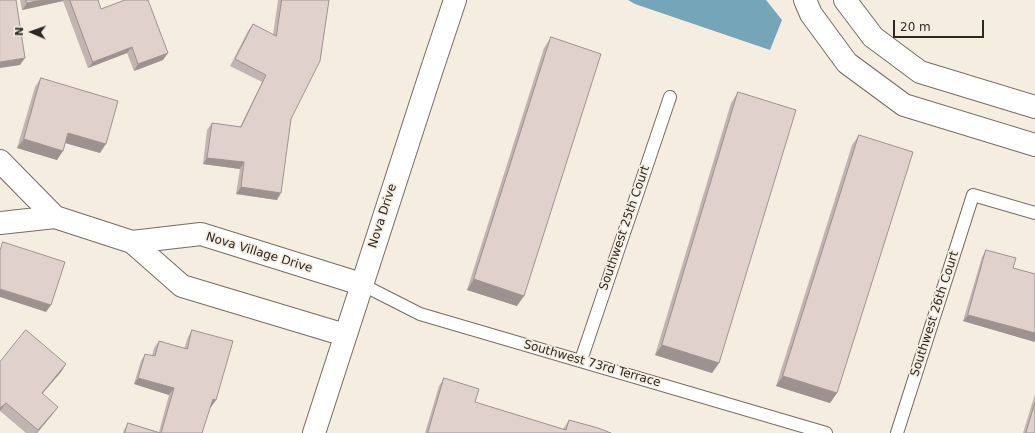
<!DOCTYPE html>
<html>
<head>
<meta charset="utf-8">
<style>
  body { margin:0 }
  #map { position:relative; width:1035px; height:433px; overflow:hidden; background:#f5ede0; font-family:"DejaVu Sans",sans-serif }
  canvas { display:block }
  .north { position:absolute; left:12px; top:12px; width:40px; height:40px; -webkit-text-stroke:3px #f5ede0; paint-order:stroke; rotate:272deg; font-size:11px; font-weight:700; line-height:16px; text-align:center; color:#2c2824 }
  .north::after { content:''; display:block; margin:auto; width:14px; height:18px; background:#2c2824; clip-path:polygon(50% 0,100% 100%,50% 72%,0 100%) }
  .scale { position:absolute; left:893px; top:20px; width:91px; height:18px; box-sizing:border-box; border:2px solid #2c2824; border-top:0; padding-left:5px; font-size:12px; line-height:14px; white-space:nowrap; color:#2c2824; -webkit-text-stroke:3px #f5ede0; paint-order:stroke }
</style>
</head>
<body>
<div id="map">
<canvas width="1035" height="433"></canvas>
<div class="north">N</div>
<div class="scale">20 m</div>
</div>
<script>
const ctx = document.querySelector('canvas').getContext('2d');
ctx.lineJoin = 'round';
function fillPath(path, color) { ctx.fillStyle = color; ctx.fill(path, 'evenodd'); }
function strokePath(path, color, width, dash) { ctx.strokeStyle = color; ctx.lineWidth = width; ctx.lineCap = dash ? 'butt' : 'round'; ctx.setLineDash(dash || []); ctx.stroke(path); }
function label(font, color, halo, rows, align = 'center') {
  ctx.font = font + ' "DejaVu Sans",sans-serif'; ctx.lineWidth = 3.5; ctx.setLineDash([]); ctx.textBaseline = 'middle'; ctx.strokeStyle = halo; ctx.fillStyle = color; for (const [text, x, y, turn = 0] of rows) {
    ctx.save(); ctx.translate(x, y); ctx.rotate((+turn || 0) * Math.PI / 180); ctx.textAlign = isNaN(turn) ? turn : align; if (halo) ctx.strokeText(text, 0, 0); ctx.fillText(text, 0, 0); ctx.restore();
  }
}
const water = new Path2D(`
  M628,0H766L782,20L770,50L635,4Z`);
const service = new Path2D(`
  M361,284L420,314L826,433
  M581,360L670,97
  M897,433L973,195L1035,213`);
const minor = new Path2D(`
  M805,0L811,14L847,63L904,105L1035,145
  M845,0L873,37L920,72L1035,107
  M0,161L55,217
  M0,223L55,217L132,242L182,286L345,335
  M132,242L201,234L361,284`);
const tertiary = new Path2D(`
  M314,433L431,72L455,0`);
const wall = new Path2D(`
  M20,0H98L101,9L163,60L134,71L127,53L88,68L63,1L22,10Z
  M278,0H329L291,119L277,200L236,194L240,169L203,164L207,130L212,123L240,127L262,82L230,66L248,31L253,24L273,35Z
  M551,37L517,306L467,290L544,48Z
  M41,78L100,153L65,143L57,160L17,148L35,87Z
  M738,92L719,363L712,373L655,355L731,103Z
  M859,135L837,393L830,403L776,386L852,145Z
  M986,250L1013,268L1035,274V342L963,321L982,257Z
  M192,330L216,400L211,407L210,406L202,433H123L124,430L128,423L159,432L169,395L134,384L141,361L145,354L152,356L154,348L159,341L184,349L188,337Z
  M0,362L66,364L61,372L42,394L58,407L52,415L37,433H26L0,411Z
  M444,378L475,402L563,429L569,420L611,433H425L439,386Z
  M1035,394V433H1023Z`);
const shadedWall = new Path2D(`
  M43,0H64L63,1L22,10L27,3Z
  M132,47L127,53L88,68L93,62Z
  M168,53L163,60L134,71L138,64Z
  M25,58L20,65L0,68V62Z
  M68,133L106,144L100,153L62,142Z
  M24,139L63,151L57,160L17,148Z
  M207,158L244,162L240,169L203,164Z
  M241,187L281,193L277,200L236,194Z
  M474,279L524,296L517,306L467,290Z
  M0,289L51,305L46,312L0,297Z
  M968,315L1035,333V342L963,321Z
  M662,345L719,363L712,373L655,355Z
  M66,364L61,372L36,401L42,393Z
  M783,376L837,393L830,403L776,386Z
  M138,378L174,388L169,395L134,384Z
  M213,399L216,400L211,407L208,406Z
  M6,403L0,411V408Z
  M58,407L52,415L37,433H36Z`);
const building = new Path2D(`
  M0,0H16L25,58L0,62Z
  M26,0H43L27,3Z
  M70,0H98L101,9L125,0H148L168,53L138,64L132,47L93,62Z
  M282,0H329L320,61L291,119L281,193L241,187L244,162L207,158L212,123L241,127L266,75L235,59L253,24L276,36Z
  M551,37L601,54L524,296L474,279Z
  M41,78L118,101L106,144L68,133L63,151L24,139Z
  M738,92L796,110L719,363L662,345Z
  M859,135L913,152L837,393L783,376Z
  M3,242L65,262L51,305L0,289V251Z
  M986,250L1016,258L1013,268L1035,274V333L968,315Z
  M26,330L66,364L42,393L58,407L38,430L6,403L0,408V362Z
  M192,330L233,341L216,400L213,399L202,433H161L174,388L138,378L145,354L155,356L159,341L187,349Z
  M444,378L479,389L475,402L566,430L569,420L598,428L611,433H428Z
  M1035,403V433H1026Z
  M128,423L160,433H125Z`);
const streetNames = [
  ["Nova Drive",383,216,-72],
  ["Southwest 25th Court",625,228,-71],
  ["Nova Village Drive",259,253,17],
  ["Southwest 26th Court",935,314,-72],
  ["Southwest 73rd Terrace",592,364,16]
];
fillPath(water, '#74a5b8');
strokePath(service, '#756d62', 14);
strokePath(minor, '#756d62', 24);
strokePath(tertiary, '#756d62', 24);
strokePath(service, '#fff', 12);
strokePath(minor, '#fff', 22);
strokePath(tertiary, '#fff', 22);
fillPath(wall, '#c2b4b0');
fillPath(shadedWall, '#9e9290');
fillPath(building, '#e1d1cd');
strokePath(building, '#9e9290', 1);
label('12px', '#2c2824', '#f5ede0', streetNames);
</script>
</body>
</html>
